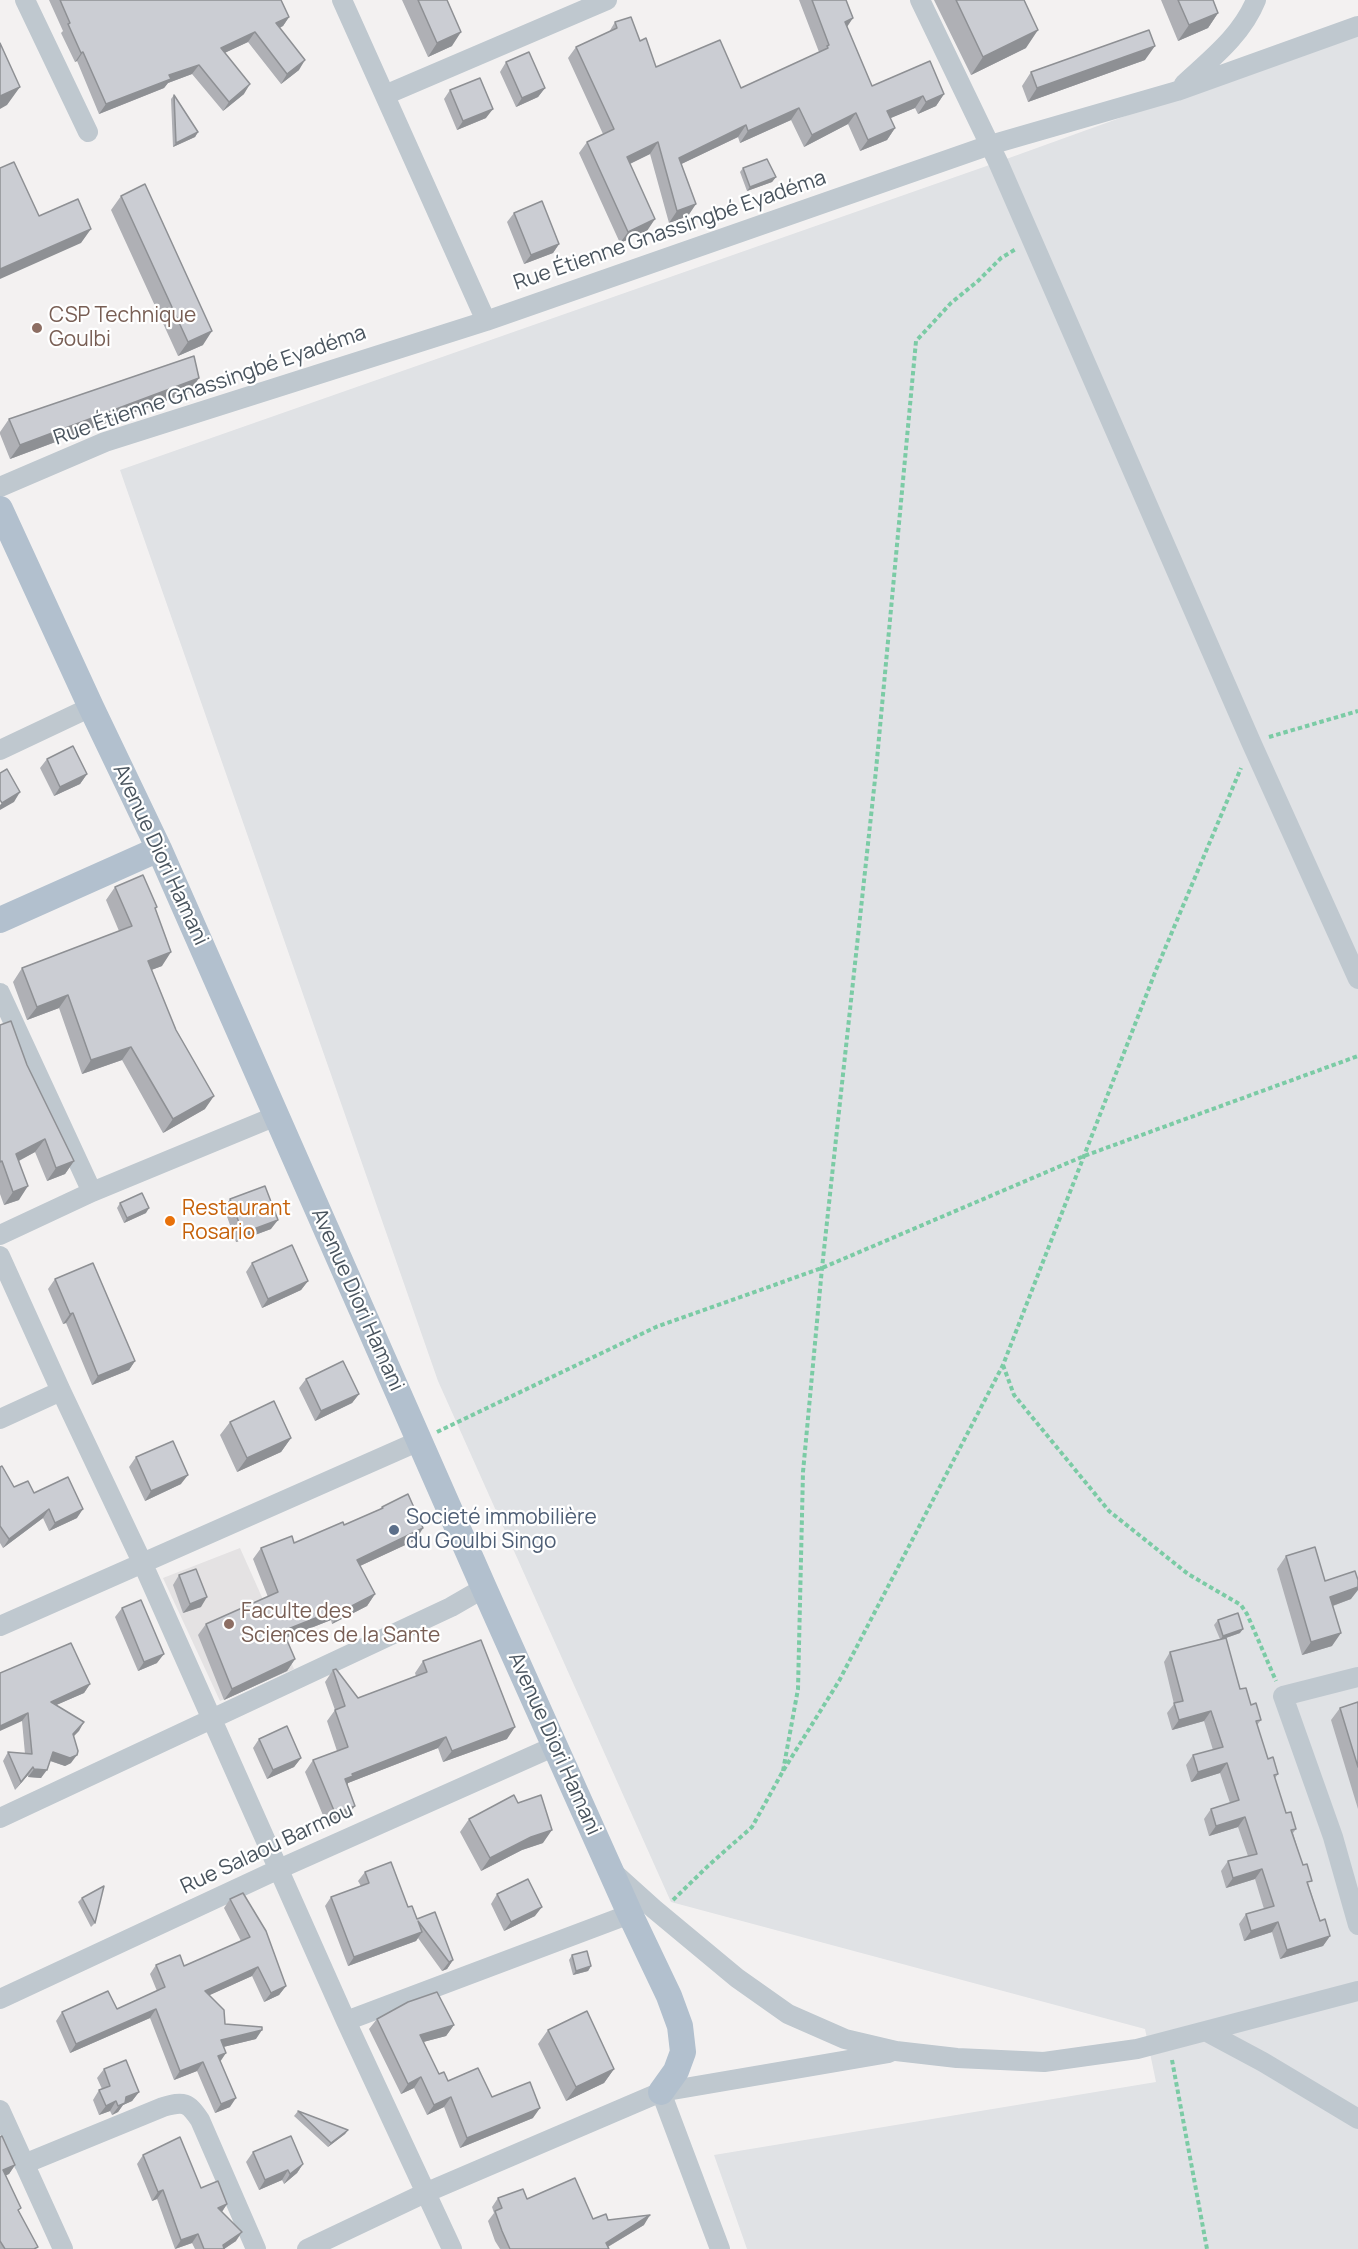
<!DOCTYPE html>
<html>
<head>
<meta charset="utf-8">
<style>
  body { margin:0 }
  canvas { display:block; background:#f3f1f1 }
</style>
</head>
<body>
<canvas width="1358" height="2249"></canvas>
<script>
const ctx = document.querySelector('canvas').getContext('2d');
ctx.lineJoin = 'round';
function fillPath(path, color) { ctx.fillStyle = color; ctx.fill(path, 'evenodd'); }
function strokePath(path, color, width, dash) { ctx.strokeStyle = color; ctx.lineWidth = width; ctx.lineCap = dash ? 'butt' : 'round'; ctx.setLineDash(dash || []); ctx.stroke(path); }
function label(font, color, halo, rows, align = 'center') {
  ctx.font = font + ' Manrope,sans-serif'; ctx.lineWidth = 4.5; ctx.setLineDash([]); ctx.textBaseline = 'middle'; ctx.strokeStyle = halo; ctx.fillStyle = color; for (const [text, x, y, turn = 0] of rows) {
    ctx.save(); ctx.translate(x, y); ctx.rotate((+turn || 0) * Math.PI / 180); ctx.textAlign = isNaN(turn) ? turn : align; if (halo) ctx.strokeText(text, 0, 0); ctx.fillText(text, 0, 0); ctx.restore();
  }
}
const education = new Path2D(`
  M240,1548L294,1669L220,1701L163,1578Z`);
const airport = new Path2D(`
  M1358,32V2249H747L714,2155L1156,2082L1145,2029L671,1902L438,1381L120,470L998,162Z`);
const path = new Path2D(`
  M1269,737L1358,711
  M1003,1365L1014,1395L1109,1511L1188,1574L1241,1605L1247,1614L1276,1681
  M437,1432L656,1327L822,1268L1084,1156L1358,1056
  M783,1771L798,1689L803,1472L822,1268L876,770L916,341L951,303L978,281L1001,258L1016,249
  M673,1900L709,1865L752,1827L783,1771L839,1681L1003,1365L1156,970L1241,768
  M1172,2060L1207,2249`);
const minor = new Path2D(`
  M25,0L88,132
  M342,0L486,321
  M920,0L998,162L1251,742L1358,979
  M1184,84C1211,59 1242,35 1256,0
  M385,95L607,0
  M0,487L105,442L486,321L990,145L1177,91L1358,26
  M0,750L91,707
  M0,993L92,1192
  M0,1235L92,1192L276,1116
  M0,1256L61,1391L142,1562L346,2021L452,2249
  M0,1419L61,1391
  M0,1626L419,1441
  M1358,1677L1283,1696L1333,1837L1358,1925
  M0,1818L451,1607L484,1588
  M614,1873L654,1909L737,1978L788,2014L845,2039L896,2051L957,2058L1044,2062L1137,2049L1358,1991
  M0,1999L279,1869L555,1746
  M346,2021L630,1914
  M1207,2032L1263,2062L1358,2119
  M661,2092L720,2249
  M0,2110L63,2249
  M24,2164L163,2107C184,2101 188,2102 200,2120L256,2249
  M307,2249L425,2193L661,2092L889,2053`);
const major = new Path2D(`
  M0,509L91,707L159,849L484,1588L630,1914L669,1996L680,2026L683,2052L676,2071L661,2092
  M0,920L159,849`);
const wall = new Path2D(`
  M49,0H281L289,17L283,26L280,28L299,70L281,84L248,42L224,53L244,94L223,111L192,74L168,83L164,88L99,114L77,61L75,62L61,33L63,31Z
  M402,0H447L452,46L428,57Z
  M799,0H846L847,27L872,86L944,94L936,106L918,114L915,108L890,118L895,128L887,140L860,151L848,124L804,147L791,120L740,143L738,137L681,164L688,216L669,223L650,154L630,164L647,231L620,243L579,153L587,142L603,134L568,58L576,47L609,32L615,22L656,67L741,88L819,52Z
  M934,0H1024L1026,48L971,75Z
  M1161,0H1213L1218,13L1208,28L1178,41Z
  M1145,60L1028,102L1022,86L1031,72Z
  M506,62L545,88L538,97L516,107L500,72Z
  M450,90L486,118L457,130L444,99Z
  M174,95L198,132L195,137L173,147L171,99Z
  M743,168L776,177L772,182L747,191L740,172Z
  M121,196L203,345L178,356L111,210Z
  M514,213L559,244L553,253L524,264L507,222Z
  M199,378L189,392L10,459L0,434V432L9,419Z
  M47,759L87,774L80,784L54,796L40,768Z
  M115,887L155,910L162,966L151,970L205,1109L163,1133L122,1060L82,1074L59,1008L27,1020L13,982L22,968L119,931L106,900Z
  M0,1025L27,1065L74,1161L65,1174L47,1181L35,1152L19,1161V1200L4,1205L0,1194Z
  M230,1199L271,1229L236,1242L224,1208Z
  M120,1203L146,1213L124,1223L117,1208Z
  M252,1263L308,1281L301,1290L262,1308L246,1272Z
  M55,1279L135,1361L129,1370L92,1385L66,1323L63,1324L48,1289Z
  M306,1379L359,1394L352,1403L315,1421L299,1388Z
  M230,1422L291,1438L281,1452L237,1472L220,1435Z
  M136,1457L181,1484L145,1501L129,1467Z
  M0,1467L14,1487L34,1493L77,1518L49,1531L43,1518L3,1548L0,1543Z
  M382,1507L416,1540L360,1566L375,1594L367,1606L332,1624L331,1620L286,1638L295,1659L287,1671L224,1700L198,1635L206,1624L268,1597L253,1559L261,1548L294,1543L344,1525L380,1510Z
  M1286,1556L1351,1599L1333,1606L1332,1646L1302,1655L1277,1569Z
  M179,1575L201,1607L183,1613L173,1585Z
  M122,1608L157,1663L138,1671L115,1617Z
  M1218,1620L1240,1633L1226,1638L1240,1689L1261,1720L1257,1725L1268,1759L1278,1774L1275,1778L1286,1813L1296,1829L1293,1833L1309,1886L1320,1921L1330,1936L1323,1946L1280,1959L1272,1932L1244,1941L1239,1924L1246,1914L1264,1909L1255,1879L1226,1888L1221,1871L1228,1861L1248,1856L1238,1827L1209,1836L1204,1819L1211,1809L1230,1803L1220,1773L1191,1782L1186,1765L1193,1755L1213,1750L1204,1721L1172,1730L1167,1713L1174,1704L1164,1662L1170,1652L1220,1639L1214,1625Z
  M423,1661L507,1739L443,1762L438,1748L348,1783L347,1817L327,1825L305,1772L313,1760L337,1751L327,1721L335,1710L325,1682L333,1670L358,1698L416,1676L415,1673Z
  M0,1673L90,1684L84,1693L56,1705L84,1722L73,1736L71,1763L65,1766L50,1761L41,1778L28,1777V1775L15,1790L3,1761L8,1752L25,1754L22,1721Z
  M1358,1702V1809L1331,1720L1340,1708Z
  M259,1739L301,1758L294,1767L267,1779L253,1748Z
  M518,1803L543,1843L522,1850L481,1871L460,1832L469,1819Z
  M365,1872L408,1907L453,1960L447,1969L442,1971L418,1938L416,1941L348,1966L325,1906L331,1897L361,1886L358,1881Z
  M497,1894L535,1916L504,1931L491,1904Z
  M82,1898L95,1923L91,1927L78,1902Z
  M230,1899L286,1986L279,1995L264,2002L252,1976L209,1995L225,2024L256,2039L223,2047L220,2061L230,2107L215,2113L197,2071L174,2080L150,2018L70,2053L56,2021L62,2012L117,2009L157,1991L150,1974L156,1965L184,1966L241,1941L224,1908Z
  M572,1955L591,1966L588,1971L573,1975L569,1960Z
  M377,2019L454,2025L446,2036L423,2042L439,2074L448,2081L492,2097L533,2118L460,2148L444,2107L427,2115L414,2088L401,2094L369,2029Z
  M548,2030L614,2069L604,2083L566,2101L538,2044Z
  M104,2069L139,2092L132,2101L123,2105L118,2112L112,2115L110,2111L99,2115L93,2100L99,2090L102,2089L97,2078Z
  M298,2111L348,2130L345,2134L328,2147L294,2116Z
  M0,2137L15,2165L9,2174L6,2175L19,2211L36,2249H0Z
  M253,2152L303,2164L297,2173L284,2184L282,2180L259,2190L246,2162Z
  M143,2155L227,2204L222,2212L236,2241L224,2249H195L192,2243L175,2249L157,2199L152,2201L137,2164Z
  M498,2198L527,2199L593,2219L608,2220L644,2225L608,2247L609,2249H500L495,2241L488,2221L494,2213L492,2207Z`);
const shadedWall = new Path2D(`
  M1218,13L1208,28L1178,41L1189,25Z
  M289,17L283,26L270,32L276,23Z
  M853,18L845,30V22Z
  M1038,30L1026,48L971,75L983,57Z
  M255,32L248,42L214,58L221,48Z
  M461,32L452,46L428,57L437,43Z
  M1155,46L1145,60L1028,102L1037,88Z
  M83,52L77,61L75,62L81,53Z
  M305,60L299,70L281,84L287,74Z
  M199,65L192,74L168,83L164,88L99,114L106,104L169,75Z
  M250,84L244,94L223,111L229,102Z
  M20,87L7,105L0,109V96Z
  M545,88L538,97L516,107L522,98Z
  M944,94L936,106L918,114L926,102Z
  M923,96L915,108L879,123L887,111Z
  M799,108L791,120L740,143L748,131Z
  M493,109L486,118L457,130L463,121Z
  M856,113L848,124L804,147L812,135Z
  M746,125L738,137L671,169L679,158Z
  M895,128L887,140L860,151L868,140Z
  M198,132L195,137L173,147L176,143Z
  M658,142L650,154L619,169L627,157Z
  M776,177L772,182L747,191L750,187Z
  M696,204L688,216L669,223L677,211Z
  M655,219L647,231L620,243L628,232Z
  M91,229L81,243L0,279V269Z
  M559,244L553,253L524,264L531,255Z
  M212,331L203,345L178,356L188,342Z
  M199,378L189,392L10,459L20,445Z
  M87,774L80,784L54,796L60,787Z
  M20,792L14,802L0,810V805L2,803Z
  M171,952L162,966L138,975L148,961Z
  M68,995L59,1008L27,1020L37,1007Z
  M131,1047L122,1060L82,1074L91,1060Z
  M214,1096L205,1109L163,1133L173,1119Z
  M45,1139L35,1152L7,1167L16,1154Z
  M74,1161L65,1174L47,1181L56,1168Z
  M28,1186L19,1200L4,1205L13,1192Z
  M149,1208L146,1213L124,1223L127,1218Z
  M278,1220L271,1229L236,1242L243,1233Z
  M308,1281L301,1290L262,1308L268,1299Z
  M73,1313L66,1323L63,1324L70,1314Z
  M135,1361L129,1370L92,1385L98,1376Z
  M359,1394L352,1403L315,1421L321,1411Z
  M291,1438L281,1452L237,1472L247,1458Z
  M188,1475L181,1484L145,1501L151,1491Z
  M49,1509L43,1518L3,1548L9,1539Z
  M83,1509L77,1518L49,1531L55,1523Z
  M423,1528L416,1540L349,1571L357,1560Z
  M1358,1587V1590L1351,1599L1321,1610L1330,1597Z
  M375,1594L367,1606L332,1624L340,1612Z
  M207,1597L201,1607L183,1613L190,1604Z
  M338,1609L331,1620L275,1642L283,1631Z
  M1243,1629L1240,1633L1220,1640L1223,1636Z
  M1341,1633L1332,1646L1302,1655L1311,1642Z
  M164,1654L157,1663L138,1671L144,1662Z
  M295,1659L287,1671L224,1700L232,1689Z
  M90,1684L84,1693L45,1710L51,1702Z
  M1211,1711L1204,1721L1172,1730L1179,1720Z
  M28,1713L22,1721L0,1731V1726Z
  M84,1722L79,1731L67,1743L73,1734Z
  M515,1727L507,1739L443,1762L452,1751Z
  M446,1737L438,1748L348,1783L345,1788V1779L352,1774Z
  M53,1752L77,1755L71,1763L65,1766L48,1760Z
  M301,1758L294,1767L267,1779L273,1770Z
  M1227,1763L1220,1773L1191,1782L1198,1772Z
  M33,1767L28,1775L15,1790L21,1782Z
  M34,1769L47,1770L41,1778L28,1777Z
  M355,1806L347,1817L327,1825L335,1813Z
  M1245,1817L1238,1827L1209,1836L1216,1826Z
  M552,1830L543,1843L522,1850L481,1871L490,1858L531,1837Z
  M1262,1869L1255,1879L1226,1888L1233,1878Z
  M542,1907L535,1916L504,1931L511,1922Z
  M1278,1922L1272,1932L1244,1941L1251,1931Z
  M422,1932L416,1941L348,1966L354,1957Z
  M1330,1936L1323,1946L1280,1959L1287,1950Z
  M453,1960L447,1969L442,1971L449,1962Z
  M591,1966L588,1971L573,1975L576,1971Z
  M258,1967L252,1976L199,2000L205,1991Z
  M286,1986L279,1995L264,2002L271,1993Z
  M156,2009L150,2018L70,2053L76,2044Z
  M454,2025L446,2036L412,2045L420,2035Z
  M262,2030L256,2039L215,2049L221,2040Z
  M226,2053L220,2062L218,2056Z
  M203,2062L197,2071L174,2080L180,2071Z
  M614,2069L604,2083L566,2101L576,2087Z
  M421,2077L414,2088L401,2094L408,2084Z
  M139,2092L132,2101L123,2105L118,2112L112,2115L126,2097Z
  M451,2097L444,2107L427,2115L434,2105Z
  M236,2098L230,2107L215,2113L221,2104Z
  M116,2101L110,2111L99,2115L106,2106Z
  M540,2108L533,2118L460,2148L467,2138Z
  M348,2130L345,2134L328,2147L331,2143Z
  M303,2164L297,2173L284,2184L290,2174Z
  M15,2165L9,2174L0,2178L3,2170Z
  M288,2170L282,2180L259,2190L265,2180Z
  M163,2190L157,2199L152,2201L158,2192Z
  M227,2204L221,2213L218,2208Z
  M650,2215L644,2225L604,2249L606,2243Z
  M242,2232L236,2241L224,2249L223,2245Z
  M198,2234L192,2243L175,2249L181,2240Z`);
const building = new Path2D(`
  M60,0H281L289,17L276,23L305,60L287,74L255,32L221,48L250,84L229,102L199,65L169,75L171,79L106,104L83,52L81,53L68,24L70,23Z
  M418,0H447L461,32L437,43Z
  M812,0H846L853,18L845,22L872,86L930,61L944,94L926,102L923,96L887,111L895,128L868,140L856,113L812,135L799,108L748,131L746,125L679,158L696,204L677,211L658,142L627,157L655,219L628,232L587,142L614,129L576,47L617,28L615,22L631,17L640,41L646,38L656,67L720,40L741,88L828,48L827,46L829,45Z
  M956,0H1024L1038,30L983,57Z
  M1178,0H1213L1218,13L1189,25Z
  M1149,30L1155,46L1037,88L1031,72Z
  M0,43L20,87L0,96Z
  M529,52L545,88L522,98L506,62Z
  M480,78L493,109L463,121L450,90Z
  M174,95L198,132L176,143Z
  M767,159L776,177L750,187L743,168Z
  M14,162L39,216L78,199L91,229L0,269V168Z
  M145,184L212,331L188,342L121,196Z
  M542,201L559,244L531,255L514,213Z
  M194,356L199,378L20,445L9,419Z
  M73,746L87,774L60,787L47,759Z
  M7,769L20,792L2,803L0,800V773Z
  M143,875L157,907L155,908L171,952L148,961L176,1030L214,1096L173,1119L131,1047L91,1060L68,995L37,1007L22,968L132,926L115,887Z
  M11,1021L27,1065L74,1161L56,1168L45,1139L16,1154L28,1186L13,1192L2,1161L0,1162V1025Z
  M265,1186L278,1220L243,1233L230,1199Z
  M142,1193L149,1208L127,1218L120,1203Z
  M292,1245L308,1281L268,1299L252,1263Z
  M93,1263L135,1361L98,1376L73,1313L70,1314L55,1279Z
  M343,1361L359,1394L321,1411L306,1379Z
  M274,1401L291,1438L247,1458L230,1422Z
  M173,1441L188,1475L151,1491L136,1457Z
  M2,1466L14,1487L28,1481L34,1493L68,1477L83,1509L55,1523L49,1509L9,1539L0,1526V1467Z
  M408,1494L423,1528L357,1560L375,1594L340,1612L338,1609L283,1631L295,1659L232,1689L206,1624L278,1592L261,1548L292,1536L294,1543L343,1522L344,1525L383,1508L382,1507Z
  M1315,1547L1325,1581L1355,1571L1358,1580V1587L1330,1597L1341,1633L1311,1642L1286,1556Z
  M196,1569L207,1597L190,1604L179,1575Z
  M141,1600L164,1654L144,1662L122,1608Z
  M1238,1613L1243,1629L1223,1636L1218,1620Z
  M1226,1638L1240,1689L1246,1688L1251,1705L1256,1703L1261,1720L1256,1721L1268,1759L1273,1757L1278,1774L1274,1775L1286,1813L1291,1812L1296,1829L1291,1830L1303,1865L1307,1864L1312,1881L1307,1882L1320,1921L1325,1919L1330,1936L1287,1950L1278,1922L1251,1931L1246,1914L1274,1906L1262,1869L1233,1878L1228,1861L1257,1854L1245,1817L1216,1826L1211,1809L1239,1800L1227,1763L1198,1772L1193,1755L1223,1747L1211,1711L1179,1720L1174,1703L1183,1701L1170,1652Z
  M481,1640L515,1727L452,1751L446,1737L352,1774L353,1776L345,1779L355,1806L335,1813L313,1760L348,1747L335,1710L345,1706L333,1670L336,1669L358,1698L427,1672L423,1661Z
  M71,1643L90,1684L51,1702L84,1722L73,1734L78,1751L77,1755L70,1758L53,1752L47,1770L34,1769L33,1767L21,1782L8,1752L32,1754L28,1713L0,1726V1673Z
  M1358,1702V1767L1340,1708Z
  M287,1726L301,1758L273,1770L259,1739Z
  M514,1795L518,1803L541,1795L552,1830L531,1837L490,1858L469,1819Z
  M391,1862L408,1907L412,1906L417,1919L435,1912L453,1960L449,1962L418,1921L422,1932L354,1957L331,1897L369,1883L365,1872Z
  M528,1879L542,1907L511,1922L497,1894Z
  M104,1886L95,1923L82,1898Z
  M243,1893L266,1931L286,1986L271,1993L258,1967L205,1991L224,2010L225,2024L262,2027V2030L221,2040L226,2053L218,2056L236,2098L221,2104L203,2062L180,2071L156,2009L76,2044L62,2012L108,1991L117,2009L165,1987L156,1965L180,1955L184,1966L250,1937L230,1899Z
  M587,1951L591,1966L576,1971L572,1955Z
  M437,1992L454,2025L420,2035L439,2074L444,2072L448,2081L478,2068L492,2097L530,2082L540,2108L467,2138L451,2097L434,2105L421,2077L408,2084L377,2019L408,2002Z
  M587,2011L614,2069L576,2087L548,2030Z
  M126,2060L139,2092L126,2097L125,2103L118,2106L116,2101L106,2106L99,2090L110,2086L104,2069Z
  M298,2111L348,2130L331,2143Z
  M2,2136L15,2165L3,2170L21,2208L18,2210L38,2247L34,2249H5L0,2241V2137Z
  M291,2136L303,2164L290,2174L288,2170L265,2180L253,2152Z
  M180,2137L201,2188L218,2181L227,2204L218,2208L242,2232L223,2245L224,2249H204L198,2234L181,2240L163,2190L158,2192L143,2155Z
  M575,2178L593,2219L606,2214L608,2220L650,2215L606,2243L609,2249H510L502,2231L495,2211L502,2208L498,2198L523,2189L527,2199Z`);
const markers = [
  [37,328,6,"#8d6e63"],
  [170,1221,6,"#e8710a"],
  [394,1530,6,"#5c6f8a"],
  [229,1624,6,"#8d6e63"]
];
const streetNames = [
  ["Rue Étienne Gnassingbé Eyadéma",670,231,-19],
  ["Rue Étienne Gnassingbé Eyadéma",210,386,-19],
  ["Avenue Diori Hamani",160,855,65],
  ["Avenue Diori Hamani",357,1300,66],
  ["Avenue Diori Hamani",554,1744,66],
  ["Rue Salaou Barmou",267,1849,-25]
];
const educationNames = [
  ["CSP Technique",49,316],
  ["Goulbi",49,340],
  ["Faculte des",241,1612],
  ["Sciences de la Sante",241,1636]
];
const foodNames = [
  ["Restaurant",182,1209],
  ["Rosario",182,1233]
];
const serviceNames = [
  ["Societé immobilière",406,1518],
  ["du Goulbi Singo",406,1542]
];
fillPath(education, '#e4e2e3');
fillPath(airport, '#e0e2e5');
strokePath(path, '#7bcba5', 4, [4.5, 3]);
strokePath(minor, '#bfc8cf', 20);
strokePath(major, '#b2c0ce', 26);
fillPath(wall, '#afb0b5');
fillPath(shadedWall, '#8e9094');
fillPath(building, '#cbcdd3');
strokePath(building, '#8e9094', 1.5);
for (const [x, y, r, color] of markers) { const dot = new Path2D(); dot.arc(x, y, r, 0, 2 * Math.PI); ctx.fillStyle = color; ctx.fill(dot); strokePath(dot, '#fff', 2); }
label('21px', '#49545e', '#fff', streetNames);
label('21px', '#785e54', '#fff', educationNames, 'left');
label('21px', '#c56008', '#fff', foodNames, 'left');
label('21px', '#4e5e75', '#fff', serviceNames, 'left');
</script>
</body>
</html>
